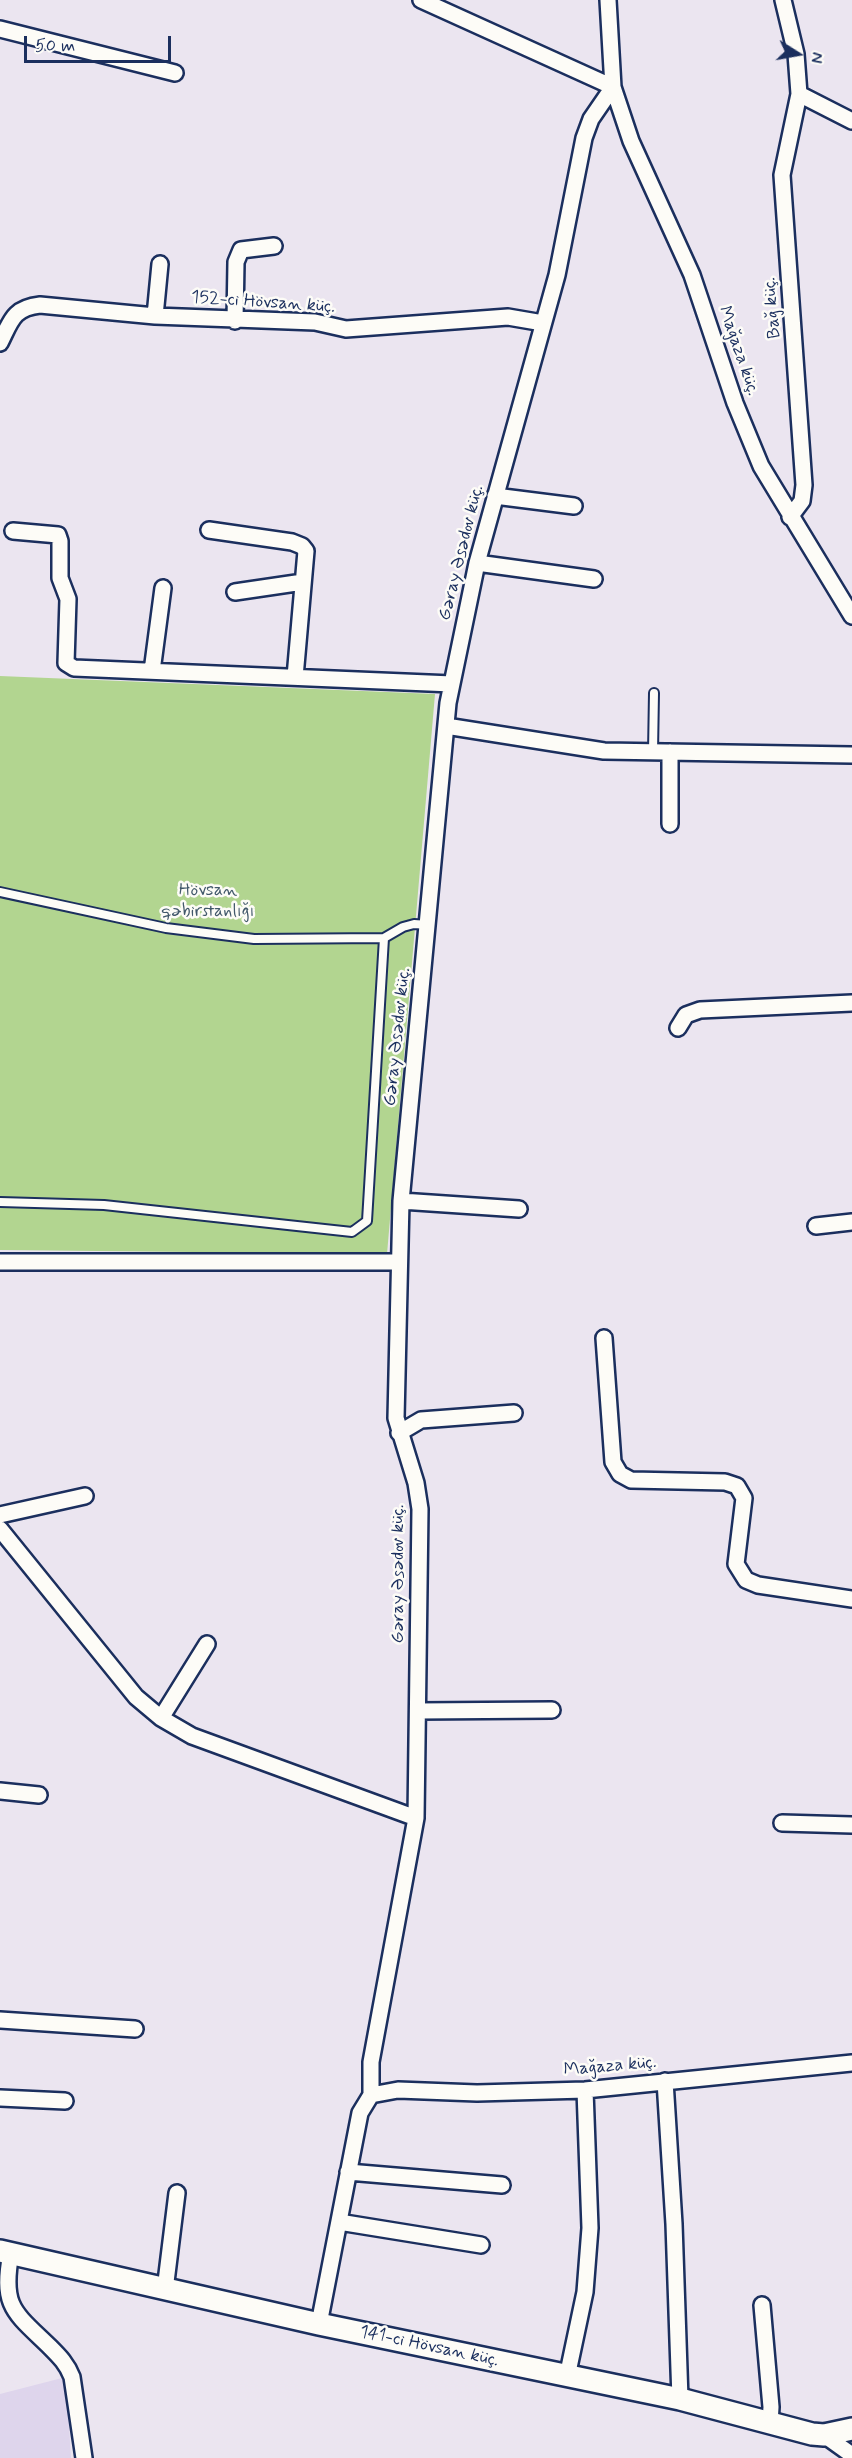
<!DOCTYPE html>
<html>
<head>
<meta charset="utf-8">
<style>
  body { margin:0 }
  #map { position:relative; width:852px; height:2458px; overflow:hidden; background:#ebe5f0; font-family:Mynerve,sans-serif }
  canvas { display:block }
  .north { position:absolute; left:768px; top:24px; width:60px; height:60px; -webkit-text-stroke:4px #fdfcf7; paint-order:stroke; rotate:101deg; font-size:16px; font-weight:700; line-height:24px; text-align:center; color:#1b2f5e }
  .north::after { content:''; display:block; margin:auto; width:21px; height:27px; background:#1b2f5e; clip-path:polygon(50% 0,100% 100%,50% 72%,0 100%) }
  .scale { position:absolute; left:24px; top:36px; width:147px; height:27px; box-sizing:border-box; border:3px solid #1b2f5e; border-top:0; padding-left:8px; font-size:18px; line-height:21px; white-space:nowrap; color:#1b2f5e; -webkit-text-stroke:4px #fdfcf7; paint-order:stroke }
</style>
</head>
<body>
<div id="map">
<canvas width="852" height="2458"></canvas>
<div class="north">N</div>
<div class="scale">50 m</div>
</div>
<script>
const ctx = document.querySelector('canvas').getContext('2d');
ctx.lineJoin = 'round';
function fillPath(path, color) { ctx.fillStyle = color; ctx.fill(path, 'evenodd'); }
function strokePath(path, color, width, dash) { ctx.strokeStyle = color; ctx.lineWidth = width; ctx.lineCap = dash ? 'butt' : 'round'; ctx.setLineDash(dash || []); ctx.stroke(path); }
function label(font, color, halo, rows, align = 'center') {
  ctx.font = font + ' Mynerve,sans-serif'; ctx.lineWidth = 5; ctx.setLineDash([]); ctx.textBaseline = 'middle'; ctx.strokeStyle = halo; ctx.fillStyle = color; for (const [text, x, y, turn = 0] of rows) {
    ctx.save(); ctx.translate(x, y); ctx.rotate((+turn || 0) * Math.PI / 180); ctx.textAlign = isNaN(turn) ? turn : align; if (halo) ctx.strokeText(text, 0, 0); ctx.fillText(text, 0, 0); ctx.restore();
  }
}
const built = new Path2D(`
  M66,2377L71,2458H0V2394Z`);
const green = new Path2D(`
  M0,676L435,694L387,1254L0,1250Z`);
const lane = new Path2D(`
  M653,752L654,693
  M0,892L166,928L254,939L384,938L403,927L414,924L428,925
  M0,1202L104,1205L352,1232L367,1221L384,938`);
const street = new Path2D(`
  M421,0L613,87
  M608,0L613,87L631,141L692,275L735,403L761,466L852,616
  M783,0L796,54L799,94L852,121
  M0,29L175,73
  M155,316L160,264
  M235,321L236,262L241,250L274,246
  M0,343C11,321 13,308 40,305L155,316L315,322L346,329L508,317L543,323
  M495,496L574,506
  M790,517L802,501L804,485L782,175L799,94
  M209,530L292,542L302,546L306,551L295,677
  M13,531L58,535L60,541V578L68,599L66,663L74,668L452,684
  M477,563L594,579
  M235,592L303,582
  M152,671L163,588
  M446,726L604,751L852,755
  M670,752V824
  M678,1028L686,1015L700,1010L852,1003
  M401,1201L519,1209
  M816,1226L852,1222
  M0,1262H398
  M604,1338L613,1462L620,1474L631,1480L725,1482L737,1486L744,1498L736,1564L746,1580L758,1585L852,1599
  M399,1433L421,1420L514,1413
  M0,1515L85,1496
  M0,1529L136,1697L161,1718L192,1736L416,1818
  M418,1711L552,1710
  M161,1718L207,1644
  M0,1791L39,1795
  M782,1823L852,1825
  M0,2020L135,2029
  M665,2081L674,2224L680,2399
  M371,2095V2062L416,1818L420,1509L416,1483L396,1418L401,1201L448,703L477,563L557,275L584,138L591,119L613,87
  M371,2095L398,2090L477,2093L585,2090L852,2063
  M0,2098L65,2101
  M348,2172L502,2185
  M339,2222L481,2245
  M11,2253C1,2307 14,2312 50,2347C60,2357 67,2364 72,2377L84,2458
  M165,2290L177,2193
  M762,2305L771,2407L770,2423
  M319,2324L360,2113L371,2095
  M567,2377L585,2292L590,2228L585,2090
  M824,2435L852,2455`);
const secondary = new Path2D(`
  M0,2251L319,2324L680,2399L812,2434L824,2435L852,2429`);
const streetNames = [
  ["152-ci Hövsan küç.",263,303,4],
  ["Bağ küç.",773,308,-95],
  ["Mağaza küç.",738,351,71],
  ["Gəray Əsədov küç.",462,553,-76],
  ["Gəray Əsədov küç.",398,1037,-84],
  ["Gəray Əsədov küç.",399,1574,-90],
  ["Mağaza küç.",610,2067,-5],
  ["141-ci Hövsan küç.",429,2347,12]
];
const parkNames = [
  ["Hövsan",208,891],
  ["qəbirstanlığı",208,912]
];
fillPath(built, '#ded5ec');
fillPath(green, '#b2d590');
strokePath(lane, '#1b2f5e', 12);
strokePath(street, '#1b2f5e', 20);
strokePath(secondary, '#1b2f5e', 26);
strokePath(lane, '#fdfcf7', 8);
strokePath(street, '#fdfcf7', 15);
strokePath(secondary, '#fdfcf7', 21);
label('18px', '#1b2f5e', '#fdfcf7', streetNames);
label('18px', '#41586a', '#fdfcf7', parkNames);
</script>
</body>
</html>
